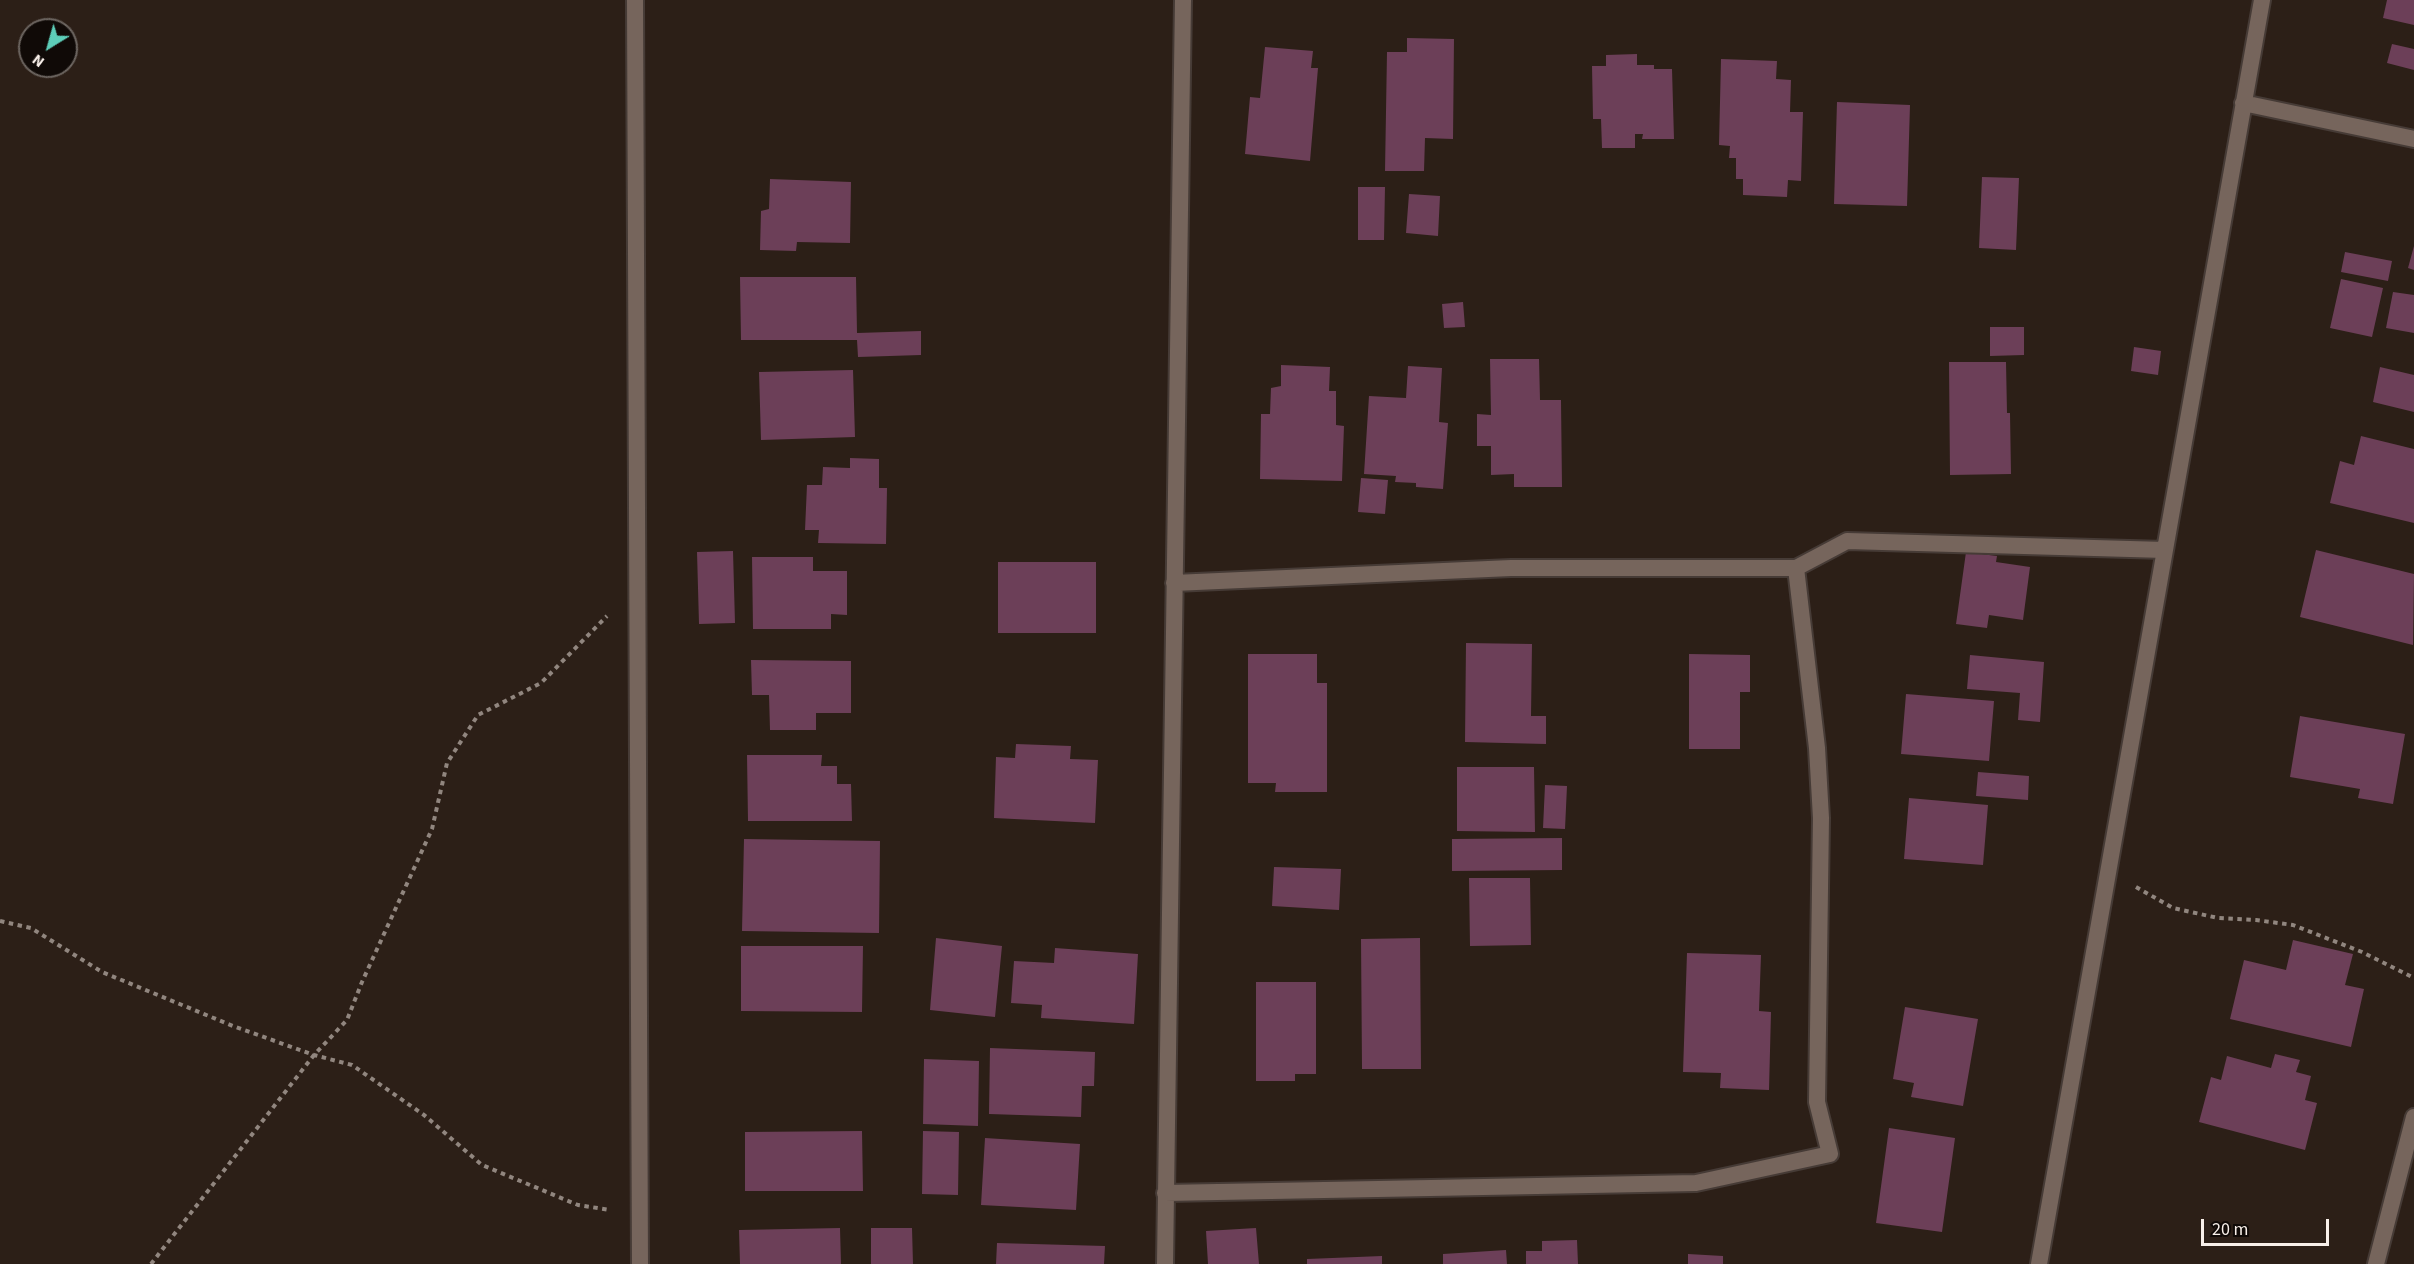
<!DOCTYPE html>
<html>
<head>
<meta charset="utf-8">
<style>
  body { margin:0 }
  #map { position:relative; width:2414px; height:1264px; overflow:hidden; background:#2c1f17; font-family:"Source Sans 3",sans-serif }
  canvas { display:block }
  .north { position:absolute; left:18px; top:18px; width:60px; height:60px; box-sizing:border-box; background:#100a07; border:2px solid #6d6661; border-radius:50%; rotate:217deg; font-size:16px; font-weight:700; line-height:24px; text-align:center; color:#f8efe9 }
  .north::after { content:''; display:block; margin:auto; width:21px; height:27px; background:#5dceb9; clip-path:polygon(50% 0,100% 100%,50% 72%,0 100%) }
  .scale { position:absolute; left:2201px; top:1219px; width:128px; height:27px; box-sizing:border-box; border:3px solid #f8efe9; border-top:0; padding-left:8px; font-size:18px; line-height:21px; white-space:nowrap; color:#f8efe9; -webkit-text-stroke:4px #100a07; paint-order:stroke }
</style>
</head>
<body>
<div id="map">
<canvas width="2414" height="1264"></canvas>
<div class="north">N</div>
<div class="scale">20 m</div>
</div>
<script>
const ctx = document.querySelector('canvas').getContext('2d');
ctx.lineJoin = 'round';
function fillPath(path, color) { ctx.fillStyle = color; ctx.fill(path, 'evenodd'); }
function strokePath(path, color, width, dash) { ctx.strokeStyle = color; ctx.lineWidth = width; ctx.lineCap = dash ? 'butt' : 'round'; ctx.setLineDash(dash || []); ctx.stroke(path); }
const building = new Path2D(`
  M2387,0H2414V25L2383,18Z
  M1407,38L1454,39L1453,139L1425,138L1424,171H1385L1387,52H1407Z
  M2392,44L2414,49V70L2387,63Z
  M1265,47L1313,51L1311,68H1318L1310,161L1245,154L1250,97L1260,98Z
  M1637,54V65H1654V69H1672L1674,139H1642L1643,134H1635V148H1602L1601,119H1593L1592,66H1606V55Z
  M1721,59L1777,61L1776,79L1791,80L1790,112H1803L1801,181L1788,180L1787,197L1743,195V179H1736V158H1729L1730,146L1719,145Z
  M1837,102L1910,105L1907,206L1834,204Z
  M1982,177L2019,178L2016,250L1979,248Z
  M770,179L851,182L850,243L797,242L796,251L760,250L761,211L769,209Z
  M1358,187H1385L1384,240H1358Z
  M1409,194L1440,196L1438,236L1406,233Z
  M2414,246V270L2408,268Z
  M2345,252L2392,261L2388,281L2341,272Z
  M740,277H856L857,333L921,331V355L858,357L857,340H741Z
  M2341,279L2383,288L2372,337L2330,328Z
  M2393,292L2414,295V333L2386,328Z
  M1463,302L1465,327L1444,328L1442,304Z
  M1990,327H2024V355L1990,356Z
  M2134,347L2161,351L2158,375L2131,371Z
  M1490,359H1539L1540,400H1561L1562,487H1514V474L1491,475V446H1477V414L1491,415Z
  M1949,362H2006L2007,413H2010L2011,474L1950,475Z
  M1281,365L1330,367L1329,391H1336V425L1344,426L1342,481L1260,479L1261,414H1270L1271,388L1281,386Z
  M1408,366L1442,368L1439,422L1448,423L1443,489L1416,487V483L1395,482L1396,476L1364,474L1369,396L1406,398Z
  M2380,367L2414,375V412L2373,402Z
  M853,370L855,437L761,440L759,372Z
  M2361,436L2414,449V523L2330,503L2340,461L2354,465Z
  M850,458L879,459V488H887L886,544L818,543L819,530H805L807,485H822L823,467L850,468Z
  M1361,478L1388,480L1385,514L1358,512Z
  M2316,550L2414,574L2413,645L2300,617Z
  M733,551L735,623L699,624L697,552Z
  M1966,552L1997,556L1996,562L2030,567L2023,620L1989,615L1987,628L1956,624Z
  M752,557H813V571H847V615L831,614V629H753Z
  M998,562H1096V633H998Z
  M1466,643L1532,644L1531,716H1546V744L1465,742Z
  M1248,654H1317V683H1327V792H1275L1276,783H1248Z
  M1689,654L1750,655V692H1740V749H1689Z
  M1970,655L2044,662L2040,722L2018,720L2020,693L1967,689Z
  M751,660L851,661V713H816V730H770L769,695H752Z
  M1906,694L1994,701L1989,761L1901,754Z
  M2300,716L2405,734L2393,804L2358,798L2360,789L2290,777Z
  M1016,744L1071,746L1070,759L1098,760L1095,823L994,818L996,757L1015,758Z
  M747,755H822L821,766H837V784H851L852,821H748Z
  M1457,767H1534L1535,832L1457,831Z
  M1978,772L2029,776L2028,800L1976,796Z
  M1545,785L1567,786L1565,829L1543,828Z
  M1909,798L1988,805L1983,865L1904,859Z
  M1562,838V870L1452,871V839Z
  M744,839L880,841L879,933L742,931Z
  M1274,867L1341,869L1339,910L1272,906Z
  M1469,878H1530L1531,945L1470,946Z
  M936,938L1002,946L995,1017L930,1010Z
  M1420,938L1421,1069H1362L1361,939Z
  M2293,940L2353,954L2345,985L2364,989L2351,1047L2230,1019L2244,960L2286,970Z
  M741,946H863L862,1012L741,1011Z
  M1055,948L1138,954L1134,1024L1041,1018L1042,1005L1011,1003L1014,961L1054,963Z
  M1687,953L1761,955L1759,1011L1771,1012L1769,1090L1720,1088L1721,1073L1683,1072Z
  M1256,982H1316V1074H1295V1081H1256Z
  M1905,1007L1978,1019L1963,1106L1911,1097L1914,1083L1893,1079Z
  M990,1048L1095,1052L1094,1086H1082L1081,1117L989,1114Z
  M2275,1054L2300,1060L2296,1072L2311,1076L2305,1100L2317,1103L2305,1150L2199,1122L2211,1077L2221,1080L2227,1056L2271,1068Z
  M924,1059L979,1061L978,1126L923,1124Z
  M1889,1128L1955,1138L1942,1232L1876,1223Z
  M862,1131L863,1191H745V1132Z
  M923,1131L959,1132L958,1195L922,1194Z
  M985,1138L1080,1144L1076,1210L981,1205Z
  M840,1228L841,1264H740L739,1230Z
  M871,1228H912L913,1264H871Z
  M1256,1228L1259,1264H1208L1206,1231Z
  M1577,1240L1578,1264H1526V1251H1542V1241Z
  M997,1243L1105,1246L1104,1264H996Z
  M1506,1250L1507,1264H1443V1254Z
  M1688,1254L1723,1256V1264H1688Z
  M1382,1256V1264H1307V1259Z`);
const path = new Path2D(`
  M2136,887L2173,908L2218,918L2256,920L2293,925L2362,952L2414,978
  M0,921L31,928L102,972L233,1026L314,1055L352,1065L424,1115L482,1165L578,1205L610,1210
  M151,1264L314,1055L347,1020L362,982L432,829L447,763L478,715L541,683L607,616`);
const minor = new Path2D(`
  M635,0L640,1264
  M2243,103L2414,139
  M1174,583L1511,568H1796L1847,541L2165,550
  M1165,1193L1696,1183L1830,1154L1817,1102L1821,818L1817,748L1796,568
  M1165,1264L1183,0
  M2039,1264L2262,0
  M2376,1264L2414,1117`);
fillPath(building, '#6c3f58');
strokePath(minor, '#463b36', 20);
strokePath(path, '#91867f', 4, [4.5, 4.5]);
strokePath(minor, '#76655c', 16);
</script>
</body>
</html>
